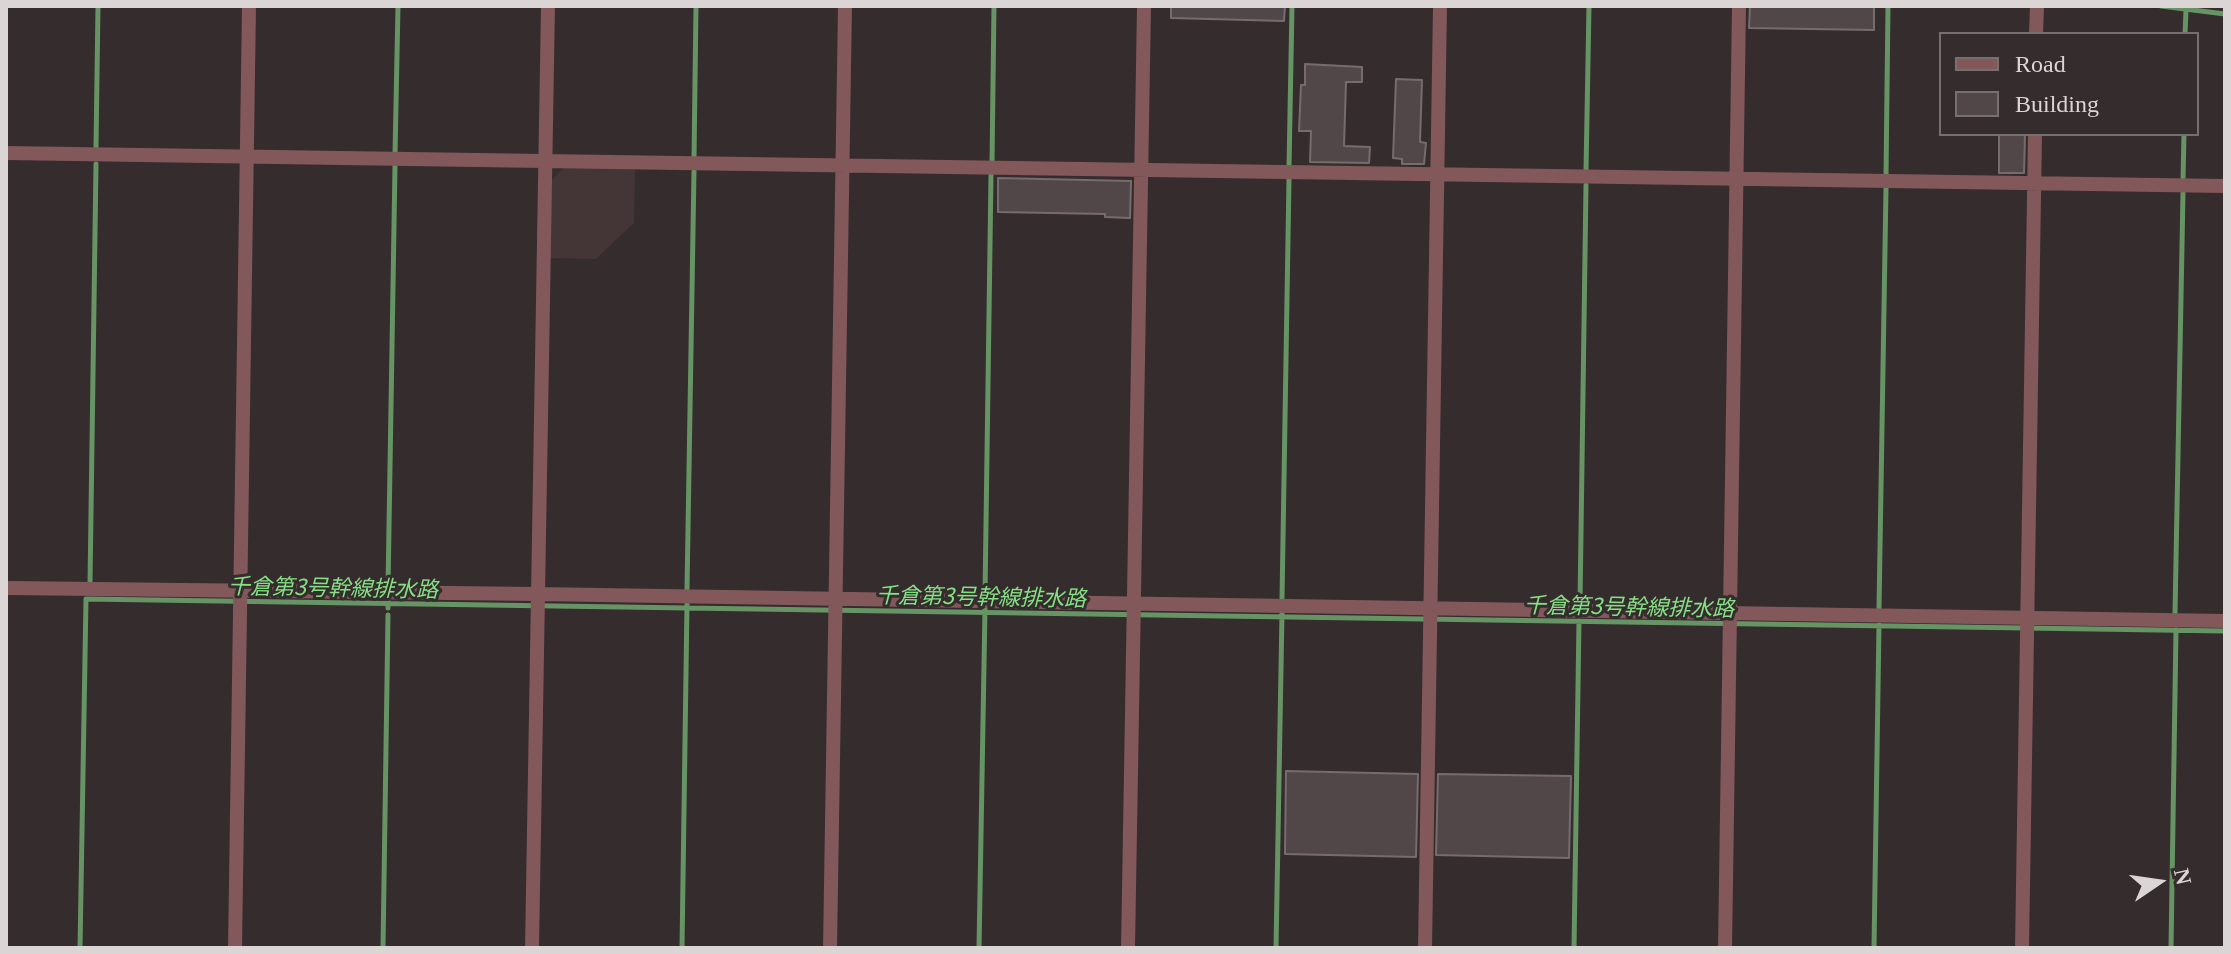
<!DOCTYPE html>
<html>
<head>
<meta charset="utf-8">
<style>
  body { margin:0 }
  #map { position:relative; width:2231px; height:954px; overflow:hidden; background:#352c2d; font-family:Georgia,serif }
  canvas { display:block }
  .frame { position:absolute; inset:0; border:8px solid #dbd5d5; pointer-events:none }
  .legend { position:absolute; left:1939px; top:32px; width:260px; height:104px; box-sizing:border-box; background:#352c2d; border:2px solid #777070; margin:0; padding:10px 14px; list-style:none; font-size:24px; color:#dbd5d5 }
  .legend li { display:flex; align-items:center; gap:16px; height:40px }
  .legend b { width:40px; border:2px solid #777070 }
  .north { position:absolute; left:2119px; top:842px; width:80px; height:80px; -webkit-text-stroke:6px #352c2d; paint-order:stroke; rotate:77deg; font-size:22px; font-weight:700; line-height:32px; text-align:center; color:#dbd5d5 }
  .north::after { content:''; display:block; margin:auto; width:28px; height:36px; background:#dbd5d5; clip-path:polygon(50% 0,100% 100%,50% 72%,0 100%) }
</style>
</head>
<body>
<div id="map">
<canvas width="2231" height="954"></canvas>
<div class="frame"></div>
<ul class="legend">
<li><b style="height:10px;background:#82585b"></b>Road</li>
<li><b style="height:22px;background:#514748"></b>Building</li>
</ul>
<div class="north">N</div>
</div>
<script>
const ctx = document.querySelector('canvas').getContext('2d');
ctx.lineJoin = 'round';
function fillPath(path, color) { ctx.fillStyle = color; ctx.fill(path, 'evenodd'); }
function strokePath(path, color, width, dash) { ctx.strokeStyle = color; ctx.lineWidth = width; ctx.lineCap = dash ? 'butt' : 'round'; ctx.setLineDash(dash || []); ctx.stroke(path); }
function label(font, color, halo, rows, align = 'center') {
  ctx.font = font + ' Georgia,"Noto Sans JP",serif'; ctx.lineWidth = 6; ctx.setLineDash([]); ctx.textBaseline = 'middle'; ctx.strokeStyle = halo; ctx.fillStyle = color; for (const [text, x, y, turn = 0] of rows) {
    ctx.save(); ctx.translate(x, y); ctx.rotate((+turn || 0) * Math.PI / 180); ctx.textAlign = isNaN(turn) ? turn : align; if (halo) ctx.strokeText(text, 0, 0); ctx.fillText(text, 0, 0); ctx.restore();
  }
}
const built = new Path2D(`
  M566,165L635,167L634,223L596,259L549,258L552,180Z`);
const stream = new Path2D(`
  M2161,6L2225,14
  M2185,34L2186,10
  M96,147L98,6
  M395,154L398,6
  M694,159L696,6
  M992,163L994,6
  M1289,167L1292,6
  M1586,171L1589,6
  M1886,175L1888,6
  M2183,180L2184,134
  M90,583L96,164
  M388,587L395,166
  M687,589L694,171
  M985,594L991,175
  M1282,599L1289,179
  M1580,602L1586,185
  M388,608V599
  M1879,608L1886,188
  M2175,613L2183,193
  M80,948L86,599L2225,631
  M383,948L388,615
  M682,948L687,604
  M979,948L985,609
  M1276,948L1282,613
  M1574,948L1579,621
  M1874,948L1879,625
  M2171,948L2176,630`);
const building = new Path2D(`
  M1171,6H1285L1284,21L1171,18Z
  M1750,6H1874V30L1749,28Z
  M1305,64L1362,67V82H1346L1344,146L1370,147L1369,163L1310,162L1311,131H1299L1301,85H1305Z
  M1396,79L1422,80L1420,142L1426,143L1424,164H1402V159L1393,158Z
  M1999,134H2025L2024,173H1999Z
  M998,178L1131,181L1130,218L1105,217V214L998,212Z
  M1286,771L1418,774L1416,857L1285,854Z
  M1438,774L1571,776L1569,858L1436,855Z`);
const street = new Path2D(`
  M2036,34L2037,6
  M6,153L2225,186
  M6,588L538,594L2225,621
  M235,948L249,6
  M532,948L548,6
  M830,948L845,6
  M1128,948L1144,6
  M1425,948L1440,6
  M1725,948L1739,6
  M2022,948L2035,134`);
const waterNames = [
  ["千倉第3号幹線排水路",333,587,1],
  ["千倉第3号幹線排水路",981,596,1],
  ["千倉第3号幹線排水路",1629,606,1]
];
fillPath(built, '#443536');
strokePath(stream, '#669465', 5);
fillPath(building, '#514748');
strokePath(building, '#766c6d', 2);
strokePath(street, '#82585b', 14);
label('italic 22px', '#85e084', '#352c2d', waterNames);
</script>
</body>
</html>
